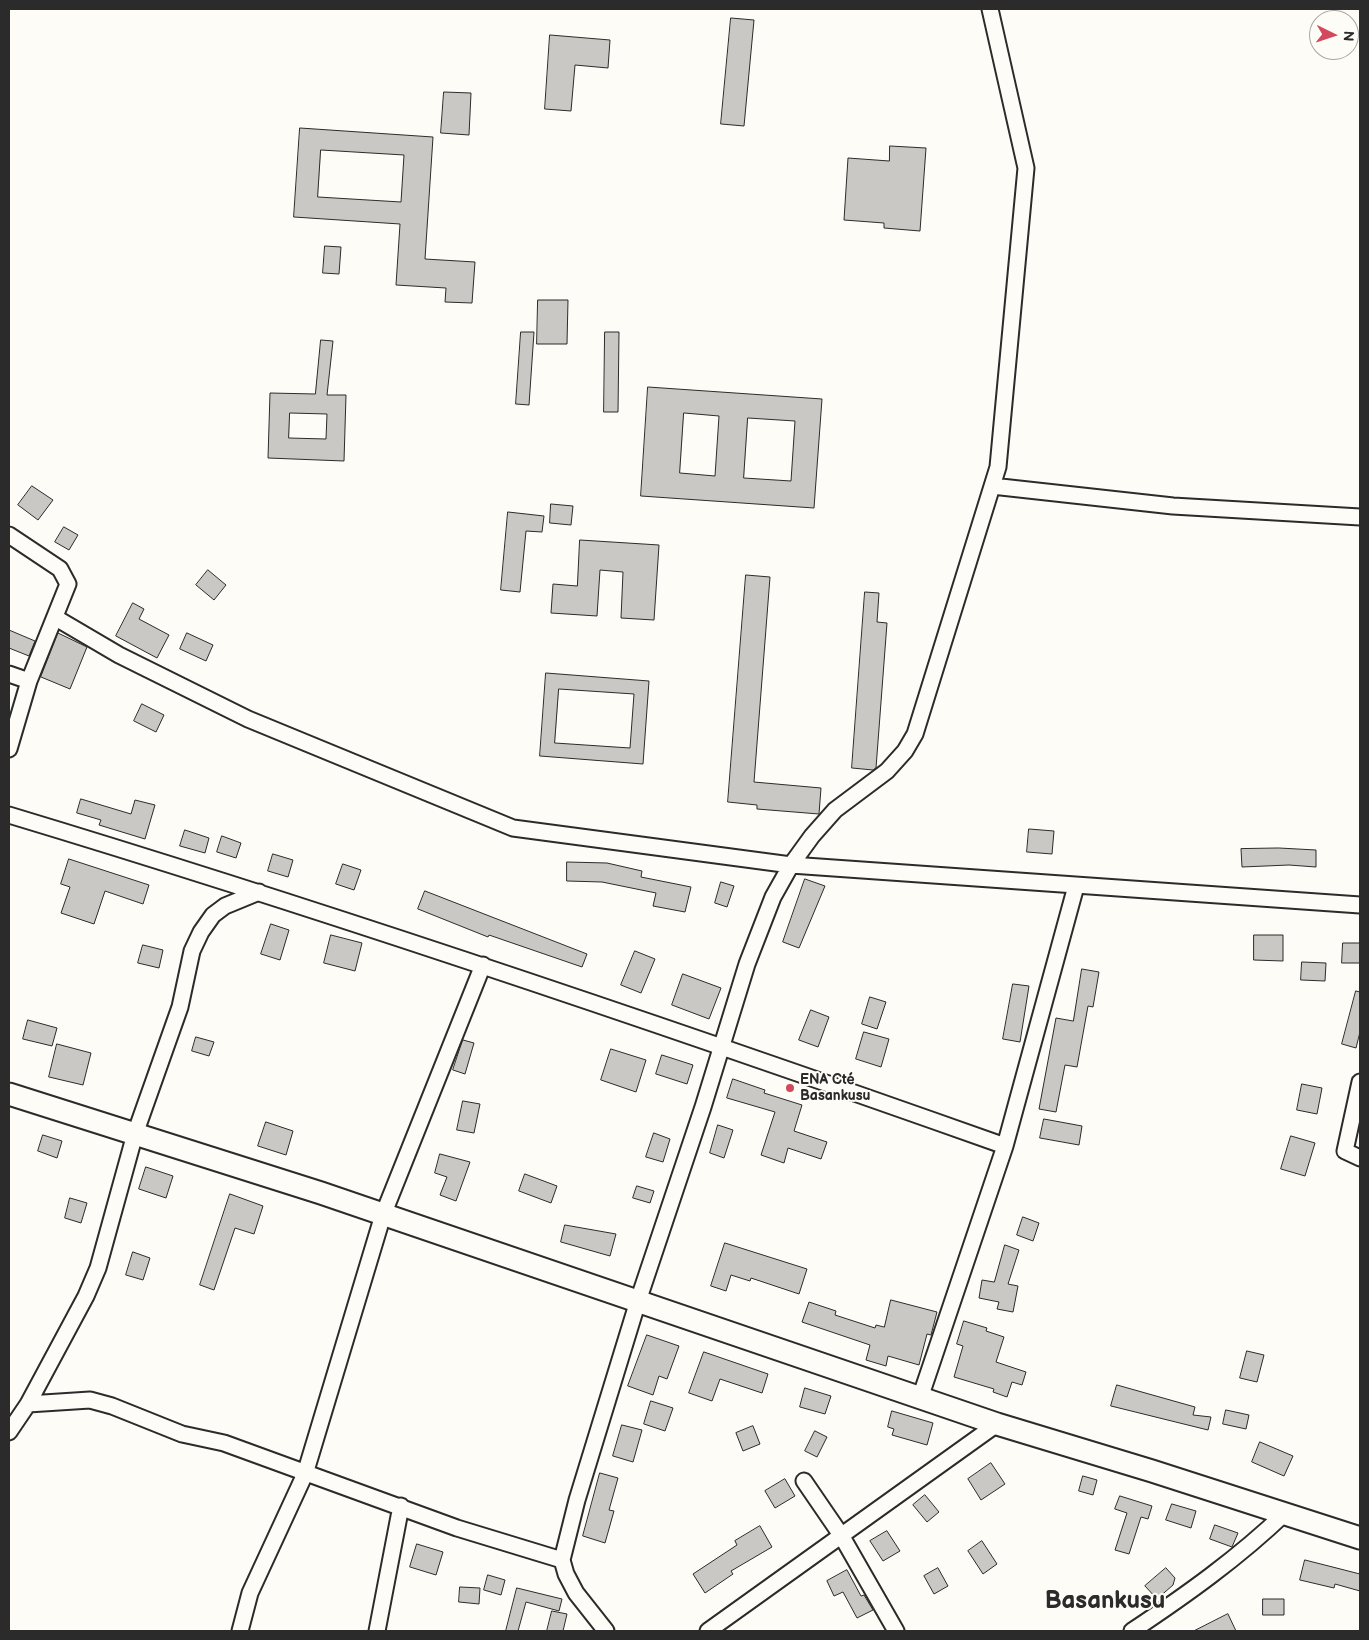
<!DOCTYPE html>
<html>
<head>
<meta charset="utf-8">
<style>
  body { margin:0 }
  #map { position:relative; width:1369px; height:1640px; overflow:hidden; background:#fdfcf7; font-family:"Balsamiq Sans",sans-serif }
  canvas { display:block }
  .frame { position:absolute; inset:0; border:10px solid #2b2b2b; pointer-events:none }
  .north { position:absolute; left:1309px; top:10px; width:50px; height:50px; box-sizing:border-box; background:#fdfcf7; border:1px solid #a9a8a5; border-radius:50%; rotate:94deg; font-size:14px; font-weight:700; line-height:20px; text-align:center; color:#2b2b2b }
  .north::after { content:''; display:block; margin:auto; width:18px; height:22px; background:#d1495b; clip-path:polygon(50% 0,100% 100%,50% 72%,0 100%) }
</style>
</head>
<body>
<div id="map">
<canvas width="1369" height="1640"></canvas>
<div class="frame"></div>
<div class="north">N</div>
</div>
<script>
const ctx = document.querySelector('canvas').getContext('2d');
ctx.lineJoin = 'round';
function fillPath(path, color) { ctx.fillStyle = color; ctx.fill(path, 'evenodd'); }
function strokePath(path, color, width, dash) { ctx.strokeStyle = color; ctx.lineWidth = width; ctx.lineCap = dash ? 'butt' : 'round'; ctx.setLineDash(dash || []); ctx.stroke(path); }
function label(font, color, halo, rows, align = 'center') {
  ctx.font = font + ' "Balsamiq Sans",sans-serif'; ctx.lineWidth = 4; ctx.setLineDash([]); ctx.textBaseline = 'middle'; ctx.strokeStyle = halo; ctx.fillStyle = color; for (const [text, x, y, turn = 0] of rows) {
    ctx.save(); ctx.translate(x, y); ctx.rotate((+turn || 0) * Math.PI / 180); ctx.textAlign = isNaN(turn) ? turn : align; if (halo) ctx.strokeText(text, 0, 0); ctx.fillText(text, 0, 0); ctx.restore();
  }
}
const building = new Path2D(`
  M731,18L754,20L744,126L721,124Z
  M550,35L610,40L608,68L575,65L571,111L545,109Z
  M444,92L471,93L469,135L441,133Z
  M300,128L433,137L425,259L475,262L472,303L445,302L446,288L396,285L400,224L294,217ZM321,150L404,155L401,202L318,197Z
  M890,146L926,148L920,231L884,228V223L844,220L848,158L889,161Z
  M325,246L341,247L339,274L323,273Z
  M538,300H568L567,344H537Z
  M521,332H534L529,405L516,404Z
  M605,332H619L618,412H604Z
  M321,340L333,341L327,395H346L344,461L268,458L270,393L315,394ZM290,413L327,414L326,439L289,438Z
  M648,387L822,399L814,508L641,496ZM684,413L719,416L715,476L680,473ZM748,418L795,421L791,481L744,478Z
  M32,486L53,500L38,520L18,505Z
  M551,504L573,506L571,525L550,523Z
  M508,512L544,516L542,532L526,531L520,592L501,590Z
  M64,527L78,535L69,550L55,542Z
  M580,540L659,545L654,620L621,618L623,572L600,570L597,616L551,613L553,584L577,586Z
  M208,570L226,585L214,600L196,585Z
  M746,575L770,577L754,782L821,788L819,814L757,809V805L728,802Z
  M865,592L879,593L877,622L887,623L876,768L873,770L852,768Z
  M133,603L144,609L139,619L169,635L157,658L116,636Z
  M9,630L35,641L29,656L9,648Z
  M58,633L87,647L70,689L41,677Z
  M187,633L213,645L206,661L180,649Z
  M546,673L649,681L643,764L540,756ZM559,689L634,694L630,748L555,743Z
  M142,704L164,715L156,732L134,721Z
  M81,799L131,814L135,800L155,805L145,839L99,825L101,820L77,813Z
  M1029,829L1054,831L1052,854L1027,852Z
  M185,830L209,838L205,853L180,846Z
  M222,836L241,843L236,858L217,852Z
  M1279,848L1316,850V867L1289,865L1242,867L1241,849Z
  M273,854L293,860L288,877L268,871Z
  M69,859L149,885L143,904L105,891L94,924L61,913L70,887L61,884Z
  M567,862L607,863L642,871L641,877L691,887L685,912L653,906L656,893L602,882L567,881Z
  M343,864L361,870L354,890L336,884Z
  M805,879L825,886L799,948L783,942Z
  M721,882L734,886L727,907L715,903Z
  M425,891L587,954L582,967L489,935L488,937L418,909Z
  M271,924L289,930L280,960L261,954Z
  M331,935L362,943L355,971L324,963Z
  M1254,935H1283V961L1254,960Z
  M1343,943H1360V963H1342Z
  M143,945L163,950L159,968L138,963Z
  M635,951L655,959L641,993L621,985Z
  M1302,962L1326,963L1325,981L1301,980Z
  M1082,969L1099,972L1093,1007L1088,1006L1077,1067L1065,1065L1056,1112L1039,1109L1056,1018L1073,1021Z
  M683,974L721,988L709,1019L672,1005Z
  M1013,984L1029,986L1020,1042L1003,1039Z
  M1356,991L1360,992V1032L1356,1048L1342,1044Z
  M870,997L886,1002L877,1029L862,1024Z
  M811,1010L829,1017L818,1047L799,1040Z
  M28,1020L57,1028L52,1046L23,1039Z
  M864,1032L889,1039L881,1067L856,1059Z
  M196,1037L214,1042L209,1056L192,1051Z
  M463,1040L474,1043L465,1074L453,1070Z
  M57,1044L91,1053L83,1085L49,1077Z
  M611,1049L646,1060L636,1092L601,1080Z
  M662,1055L693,1065L687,1084L656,1074Z
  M733,1079L765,1090L764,1093L802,1105L794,1131L827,1142L821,1159L788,1148L784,1163L761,1155L775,1112L727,1098Z
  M1302,1084L1322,1088L1317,1114L1297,1110Z
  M463,1101L480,1104L474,1133L457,1130Z
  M1044,1119L1082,1126L1079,1145L1040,1138Z
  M266,1122L293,1131L286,1155L258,1146Z
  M718,1125L733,1130L724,1158L710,1153Z
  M654,1133L670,1139L663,1162L646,1157Z
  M43,1135L62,1141L57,1158L38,1151Z
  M1291,1136L1315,1143L1305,1176L1281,1169Z
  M440,1154L470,1162L456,1201L440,1195L447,1177L435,1173Z
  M146,1167L173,1176L166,1198L139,1189Z
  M525,1174L557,1186L551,1203L519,1191Z
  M637,1186L654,1191L650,1203L633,1198Z
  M230,1194L263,1206L254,1234L235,1228L214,1290L200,1285Z
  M70,1198L87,1203L81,1223L65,1218Z
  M1023,1217L1039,1223L1033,1241L1017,1235Z
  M565,1225L616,1234L610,1256L561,1242Z
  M725,1243L807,1269L799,1294L751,1278L750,1281L731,1275L726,1291L711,1286Z
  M1005,1245L1019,1250L1008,1284L1018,1286L1013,1312L997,1309L999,1302L979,1298L982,1280L994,1282Z
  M133,1252L150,1258L143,1280L126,1275Z
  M891,1300L937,1312L931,1335L927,1334L919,1365L888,1356L886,1366L866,1360L870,1345L802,1322L809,1302L836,1311L835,1315L875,1328L876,1325L884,1327Z
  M964,1321L987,1328L986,1331L1004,1337L996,1362L1026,1372L1022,1385L1012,1382L1007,1397L993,1392L994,1389L954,1377L963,1346L957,1344Z
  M647,1335L679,1346L667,1379L659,1376L653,1395L628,1386Z
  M1247,1351L1264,1355L1257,1382L1240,1378Z
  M704,1352L768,1374L762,1393L720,1379L712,1401L689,1393Z
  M1117,1385L1195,1407L1193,1415L1211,1417L1208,1430L1111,1406Z
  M805,1388L831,1396L825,1414L800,1407Z
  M651,1401L673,1408L665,1431L644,1424Z
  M1226,1410L1249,1415L1246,1429L1223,1424Z
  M892,1411L933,1423L927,1445L892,1435L894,1429L888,1427Z
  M622,1425L642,1430L633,1462L613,1456Z
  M753,1426L760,1444L743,1451L736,1433Z
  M815,1431L827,1437L817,1457L805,1451Z
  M1260,1442L1293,1456L1284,1476L1252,1462Z
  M991,1463L1005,1484L981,1500L968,1479Z
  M600,1473L618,1478L609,1510L614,1511L605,1543L583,1536Z
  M1083,1476L1097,1480L1093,1495L1079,1491Z
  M785,1479L795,1496L775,1508L765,1491Z
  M925,1495L939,1512L927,1522L913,1505Z
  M1120,1496L1152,1506L1148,1519L1141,1517L1129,1554L1115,1550L1127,1513L1115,1509Z
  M1172,1504L1196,1511L1191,1528L1166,1520Z
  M1215,1525L1238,1533L1232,1547L1210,1539Z
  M760,1526L772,1547L731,1571L733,1574L705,1593L693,1574L737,1545L735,1541Z
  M887,1531L900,1551L883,1561L870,1541Z
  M982,1541L997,1564L983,1574L968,1551Z
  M417,1544L443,1552L436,1575L410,1567Z
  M1305,1560L1360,1574V1591L1335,1584L1334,1588L1300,1580Z
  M938,1568L948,1586L934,1594L924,1576Z
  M1166,1568L1175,1578L1173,1585L1157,1599L1145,1586Z
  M847,1570L861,1596L864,1595L873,1610L857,1618L843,1592L834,1596L827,1581Z
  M488,1575L505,1580L501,1595L484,1590Z
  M460,1587L480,1588L479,1604L459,1602Z
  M517,1588L562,1599L559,1611L526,1602L518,1631H506Z
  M1263,1599H1284V1615H1263Z
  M552,1611L567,1614L563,1631H547Z
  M1228,1614L1236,1631H1194Z`);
const street = new Path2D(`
  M992,486L1173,506L1360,517
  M9,535L60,569L68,584L29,681L9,749
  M56,618L119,655L248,719L513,828L791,865L1360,905
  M9,674L29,681
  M9,815C344,916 675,1029 1005,1146L920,1398
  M1360,1082L1345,1151L1360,1158
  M1005,1146L1076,886
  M28,1404L90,1400L112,1406L182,1434L224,1443L457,1528L562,1560
  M9,1432L28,1404L86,1296L98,1268L135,1134L180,1007L192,951L201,932L213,915L225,906L259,892
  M804,1481L841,1535L896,1631
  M240,1631L250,1593L305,1474L383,1215L483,965
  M377,1631L401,1506
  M606,1631L576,1593L566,1574L562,1560L577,1500L638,1301L703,1107L747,964L773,897L791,865L812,836L835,810L887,771L905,751L915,734L998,467L1026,168L990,9
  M708,1631L997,1424
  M1132,1631C1186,1595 1238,1558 1285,1513`);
const secondary = new Path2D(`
  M9,1094L321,1193L997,1424L1152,1471L1360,1538`);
const markers = [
  [790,1088,5,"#d1495b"]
];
const poiNames = [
  ["ENA Cté",800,1080],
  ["Basankusu",800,1096]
];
const townNames = [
  ["Basankusu",1105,1602]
];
fillPath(building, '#c9c8c4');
strokePath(building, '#2b2b2b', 1);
strokePath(street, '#2b2b2b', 19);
strokePath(secondary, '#2b2b2b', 25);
strokePath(street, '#fdfcf7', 15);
strokePath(secondary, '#fdfcf7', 21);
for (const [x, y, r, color] of markers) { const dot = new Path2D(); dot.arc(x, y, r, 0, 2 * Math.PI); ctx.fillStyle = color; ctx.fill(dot); strokePath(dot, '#fdfcf7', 2); }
label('bold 14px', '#2b2b2b', '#fdfcf7', poiNames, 'left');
label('bold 24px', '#2b2b2b', '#fdfcf7', townNames);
</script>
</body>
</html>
